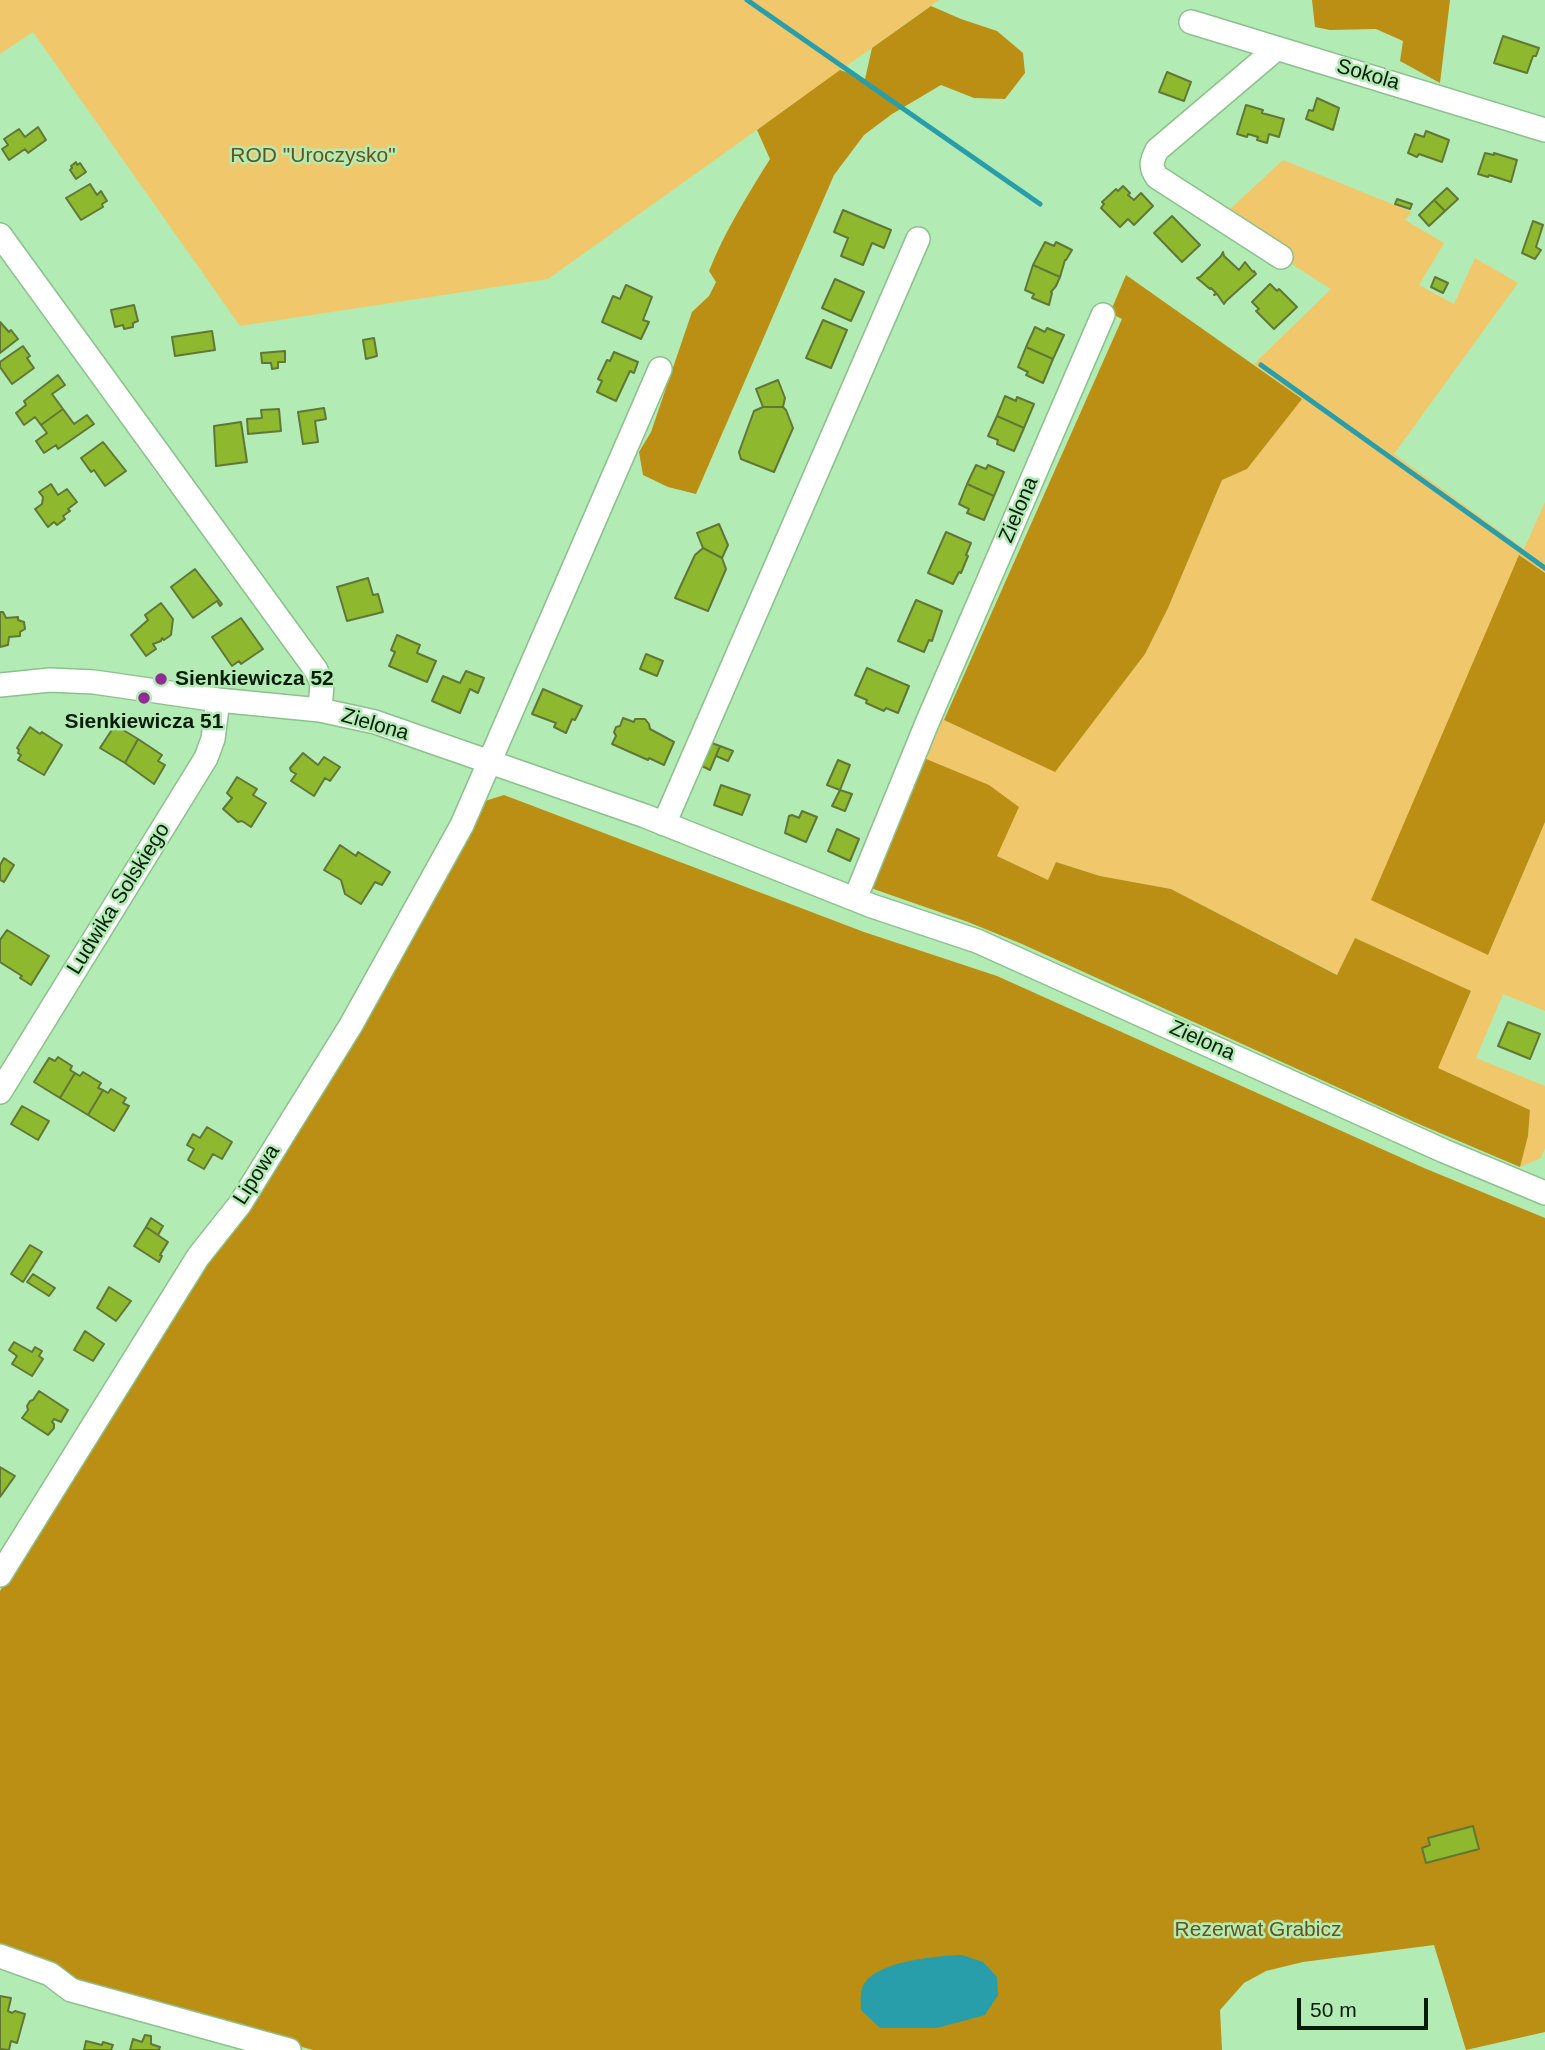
<!DOCTYPE html>
<html>
<head>
<meta charset="utf-8">
<style>
  body { margin:0 }
  #map { position:relative; width:1545px; height:2050px; overflow:hidden; background:#b3ebb4; font-family:Arial,sans-serif }
  canvas { display:block }
  .scale { position:absolute; left:1297px; top:1998px; width:131px; height:32px; box-sizing:border-box; border:4px solid #071c09; border-top:0; padding-left:9px; font-size:21px; line-height:24px; white-space:nowrap; color:#071c09; -webkit-text-stroke:5px #b3ebb4; paint-order:stroke }
</style>
</head>
<body>
<div id="map">
<canvas width="1545" height="2050"></canvas>
<div class="scale">50 m</div>
</div>
<script>
const ctx = document.querySelector('canvas').getContext('2d');
ctx.lineJoin = 'round';
function fillPath(path, color) { ctx.fillStyle = color; ctx.fill(path, 'evenodd'); }
function strokePath(path, color, width, dash) { ctx.strokeStyle = color; ctx.lineWidth = width; ctx.lineCap = dash ? 'butt' : 'round'; ctx.setLineDash(dash || []); ctx.stroke(path); }
function label(font, color, halo, rows, align = 'center') {
  ctx.font = font + ' Arial,sans-serif'; ctx.lineWidth = 5; ctx.setLineDash([]); ctx.textBaseline = 'middle'; ctx.strokeStyle = halo; ctx.fillStyle = color; for (const [text, x, y, turn = 0] of rows) {
    ctx.save(); ctx.translate(x, y); ctx.rotate((+turn || 0) * Math.PI / 180); ctx.textAlign = isNaN(turn) ? turn : align; if (halo) ctx.strokeText(text, 0, 0); ctx.fillText(text, 0, 0); ctx.restore();
  }
}
const green = new Path2D(`
  M0,0H939L548,279L240,326L33,32L0,54Z
  M1283,160L1412,212L1405,220L1444,243L1419,285L1454,304L1475,258L1518,283L1394,454L1524,549L1545,502V573L1518,555L1488,955L1545,822V1011L1503,994L1476,1058L1545,1086V1148L1541,1158L1520,1167L1528,1136L1530,1110L1437,1068L1471,992L1355,938L1338,975L1171,889L1100,876L1056,862L1049,881L997,856L1018,807L920,756L937,717L1055,771L1145,654L1168,608L1222,480L1247,469L1301,399L1254,364L1331,289L1290,263L1287,248L1229,210Z`);
const forest = new Path2D(`
  M1312,0H1450L1440,83L1400,61L1403,41L1376,29L1330,30L1315,27Z
  M931,6L961,19L997,31L1023,53L1025,73L1005,99L974,98L941,85L892,114L864,135L834,175L696,494L668,487L643,475L639,452L651,432L692,312L709,296L716,282L709,271C725,231 747,196 770,159L757,130L840,70L865,79L872,48Z
  M1126,275L1302,399L1247,469L1222,480L1168,608L1145,654L1055,772L944,720L1122,319L1110,313Z
  M1519,555L1545,573V822L1488,955L1371,900Z
  M919,756L989,785L1019,807L997,856L1048,880L1056,862L1100,876L1171,889L1337,975L1355,938L1471,991L1438,1068L1530,1110L1528,1136L1520,1167L1414,1122L1022,944L968,922L865,886Z
  M504,795L864,932L997,976L1424,1168L1545,1218V2032L1466,2050L1434,1945L1303,1962L1266,1971L1244,1983L1220,2010L1222,2050H313L81,1986L0,1953V1591L218,1240L485,801Z`);
const water = new Path2D(`
  M962,1955L983,1962L997,1977L998,1995L985,2015L937,2028H880L861,2010C861,2004 860,1995 862,1989C870,1961 937,1956 962,1955Z`);
const stream = new Path2D(`
  M747,0L1040,204
  M1261,365L1545,568`);
const building = new Path2D(`
  M1503,36L1539,48L1536,56H1533L1527,73L1494,63Z
  M1167,72L1191,82L1184,101L1159,92Z
  M1317,98L1339,108L1333,130L1306,119L1309,110L1313,111Z
  M1246,105L1263,110L1262,113L1284,119L1279,137L1269,134L1267,143L1257,140L1258,137L1248,134L1247,137L1237,134Z
  M38,127L46,140L28,153L25,149L9,160L2,149L8,145L4,139L19,129L25,137Z
  M1426,131L1449,140L1442,162L1419,154L1417,157L1408,153L1415,134L1424,137Z
  M1485,153L1494,155V153L1517,160L1511,182L1489,175L1488,177L1478,174Z
  M76,162L77,165L80,163L86,172L76,179L70,170L72,168L71,166Z
  M90,184L97,195L101,191L107,201L102,204L103,207L81,220L66,198Z
  M1123,186L1130,193L1128,195L1134,200L1141,193L1153,206L1134,225L1128,219L1120,227L1101,208L1104,204L1102,202L1116,189L1118,191Z
  M1447,188L1458,199L1445,211L1434,200Z
  M1397,199L1412,204L1410,209L1395,204Z
  M1434,200L1445,211L1429,226L1419,215Z
  M843,210L891,230L884,248L872,243L863,265L841,256L848,238L834,232Z
  M1172,216L1200,245L1182,262L1154,233Z
  M1533,221L1543,225L1536,247L1541,250L1535,259L1522,253Z
  M1045,242L1054,246L1056,242L1072,250L1066,260H1065L1060,277L1033,265Z
  M1223,252L1224,256L1239,270L1245,262L1253,272L1254,271L1256,274L1226,301L1224,304L1217,294L1214,295L1216,293L1211,288L1210,289L1197,278L1200,277L1221,256Z
  M1033,265L1060,277L1056,286L1051,292L1052,293L1049,305L1032,298L1034,294L1025,290Z
  M1435,277L1448,283L1443,293L1431,287Z
  M835,279L864,292L851,321L822,308Z
  M1270,284L1277,291L1279,289L1297,307L1274,329L1256,311L1259,309L1252,302Z
  M626,285L652,297L643,320L649,322L641,339L602,322L613,296L620,299Z
  M134,305L138,321L133,323V327L124,329L123,325L115,327L111,310Z
  M823,320L847,330L831,368L806,358Z
  M0,322L9,332L11,330L18,339L0,353Z
  M1035,327L1045,332L1047,328L1064,335L1053,359L1026,347Z
  M212,331L215,350L175,356L172,337Z
  M374,338L377,356L366,359L363,340Z
  M23,346L30,356L27,358L34,368L12,384L0,367V362Z
  M1026,347L1053,359L1043,383L1026,375L1028,372L1018,367Z
  M285,351V362H278V368L272,369L271,363H262L261,353Z
  M614,352L638,362L634,373L630,371L616,401L597,392L602,381L598,379L607,360L610,361Z
  M58,375L65,385L52,394L63,409L41,425L35,417L24,425L16,413L26,405L24,401Z
  M778,380L785,398L783,407H763L756,389Z
  M1005,396L1016,401L1017,397L1034,404L1024,428L997,416Z
  M763,407H783L786,410L793,428L774,472L741,459L739,452L754,411Z
  M324,408L326,419L315,421L318,442L303,444L298,412Z
  M63,409L74,424L87,415L94,424L58,449L56,445L44,453L36,441L47,433L41,425Z
  M279,409L281,431L248,434L247,419L262,418L261,410Z
  M997,416L1024,428L1014,451L997,444L998,440L988,436Z
  M241,422L247,462L216,466L214,426Z
  M103,442L126,471L105,486L94,470L91,472L81,458Z
  M976,465L986,469L988,465L1004,472L994,496L967,484Z
  M51,484L58,495L67,489L77,502L68,509L70,511L63,516L65,519L57,525L54,522L48,527L35,509L42,504L43,497L39,492Z
  M967,484L994,496L984,520L967,513L969,509L959,504Z
  M719,524L728,545L722,558L703,548L697,533Z
  M946,532L971,543L966,555L968,556L961,573L959,572L953,584L928,573Z
  M703,548L722,558L726,569L708,611L675,598L695,555Z
  M195,569L222,604L220,606L217,601L193,618L171,587Z
  M368,578L373,595L378,594L383,612L347,621L337,587Z
  M916,600L942,611L932,641L929,640L924,652L898,641Z
  M161,603L173,619L171,635L164,640L162,638L161,641L153,644L156,649L146,656L131,635L148,620L145,615Z
  M0,612H3L6,618L18,617V620L24,622L25,629L20,632V636L9,637L8,645L0,647Z
  M241,618L263,649L241,664L239,661L232,666L212,637Z
  M397,635L420,645L417,653L436,661L427,682L389,666L395,652L391,650Z
  M646,654L663,661L657,676L640,669Z
  M867,668L909,686L898,713L886,708L884,711L866,703L867,700L855,695Z
  M466,671L484,678L478,693L470,689L460,713L432,701L443,676L460,683Z
  M543,689L582,706L575,720L572,719L566,733L554,727L556,723L532,714Z
  M623,718L634,722L635,719H645L649,724L650,729L674,742L664,765L649,758L648,760L612,744L616,736L614,732L616,727L620,726Z
  M115,725L138,739L125,763L100,748Z
  M30,727L40,734L42,732L62,745L44,775L18,760L21,755L18,753L19,750L17,748Z
  M138,739L162,755L158,761L165,765L154,784L125,763Z
  M706,741L720,746L710,770L696,763Z
  M720,746L733,751L728,761L716,756Z
  M303,753L318,765L324,757L340,767L330,781L325,778L314,796L291,781L296,774L291,771L290,768Z
  M838,760L850,765L840,790L827,785Z
  M237,777L257,789L253,795L266,803L251,827L242,821L238,822L223,809L232,798L227,793Z
  M721,785L750,795L742,815L714,805Z
  M840,790L852,794L845,811L832,806Z
  M802,811L817,817L806,842L785,833L789,816L792,815L799,818Z
  M837,829L859,839L850,861L828,851Z
  M340,845L356,856L358,852L390,872L382,885L375,882L361,904L345,894L341,880L324,870Z
  M4,858L14,865L4,882L0,880V865Z
  M7,930L49,956L31,985L20,978L22,976L0,962V940Z
  M1508,1022L1540,1034L1530,1059L1498,1046Z
  M58,1057L72,1066L70,1070L75,1073L60,1098L34,1082L49,1058L55,1061Z
  M83,1072L101,1083L98,1088L103,1090L88,1115L60,1098L75,1073L80,1076Z
  M111,1089L126,1098L123,1103L129,1106L114,1131L88,1115L103,1090L108,1093Z
  M22,1106L49,1121L38,1140L11,1124Z
  M207,1127L232,1142L222,1159L213,1154L204,1169L188,1160L194,1149L187,1145L193,1134L200,1138Z
  M151,1218L163,1226L158,1235L146,1227Z
  M146,1227L168,1242L160,1255L162,1256L159,1262L134,1246Z
  M30,1245L42,1252L23,1282L11,1274Z
  M33,1274L55,1288L49,1296L27,1282Z
  M109,1287L131,1301L116,1321L97,1308Z
  M85,1331L104,1344L93,1361L74,1350Z
  M14,1342L32,1352L35,1347L42,1351L39,1356L43,1359L32,1376L12,1364L17,1356L9,1350Z
  M39,1391L68,1410L61,1422L54,1419L52,1422L54,1424V1428L48,1435L22,1418L28,1410L27,1406L30,1401L33,1400Z
  M0,1467L15,1476L0,1497Z
  M1473,1826L1479,1849L1426,1863L1422,1848L1430,1845L1428,1838Z
  M0,1996L11,1998L8,2011L12,2013L15,2011L25,2014L17,2043L11,2041L9,2050L0,2049Z
  M145,2035L151,2036V2044L160,2047L159,2050H130L133,2039L142,2042Z
  M86,2041L102,2045L103,2042L113,2045L111,2050H84Z`);
const minor = new Path2D(`
  M1191,22L1545,130
  M1276,49L1157,150C1151,162 1150,167 1157,177L1281,257
  M0,235L316,670L322,684L320,710
  M0,685L50,680L94,682L218,700L320,710L375,722L645,816L872,906L977,941L1444,1151L1545,1193
  M664,824L918,239
  M855,899L927,723L1103,315
  M0,1092L206,758L213,739L218,700
  M0,1575L198,1257L240,1204L351,1025L462,825L660,369
  M0,1956L50,1974L71,1990L289,2050`);
const markers = [
  [161,679,7,"#8f2d95"],
  [144,698,7,"#8f2d95"]
];
const streetNames = [
  ["Sokola",1368,75,16],
  ["Zielona",1019,510,-67],
  ["Zielona",375,725,16],
  ["Ludwika Solskiego",119,899,-58],
  ["Zielona",1202,1041,24],
  ["Lipowa",257,1175,-57]
];
const parkNames = [
  ["ROD \"Uroczysko\"",313,156],
  ["Rezerwat Grabicz",1258,1930]
];
const poiNames = [
  ["Sienkiewicza 52",175,679],
  ["Sienkiewicza 51",144,722,"center"]
];
fillPath(green, '#f1c76c');
fillPath(forest, '#bb8e14');
fillPath(water, '#289eaa');
strokePath(stream, '#289eaa', 5);
fillPath(building, '#8eb82d');
strokePath(building, '#617737', 2);
strokePath(minor, '#8bc18c', 26);
strokePath(minor, '#fff', 23);
for (const [x, y, r, color] of markers) { const dot = new Path2D(); dot.arc(x, y, r, 0, 2 * Math.PI); ctx.fillStyle = color; ctx.fill(dot); strokePath(dot, '#b3ebb4', 2.5); }
label('21px', '#071c09', '#b3ebb4', streetNames);
label('21px', '#6a521b', '#b3ebb4', parkNames);
label('bold 21px', '#071c09', '#b3ebb4', poiNames, 'left');
</script>
</body>
</html>
